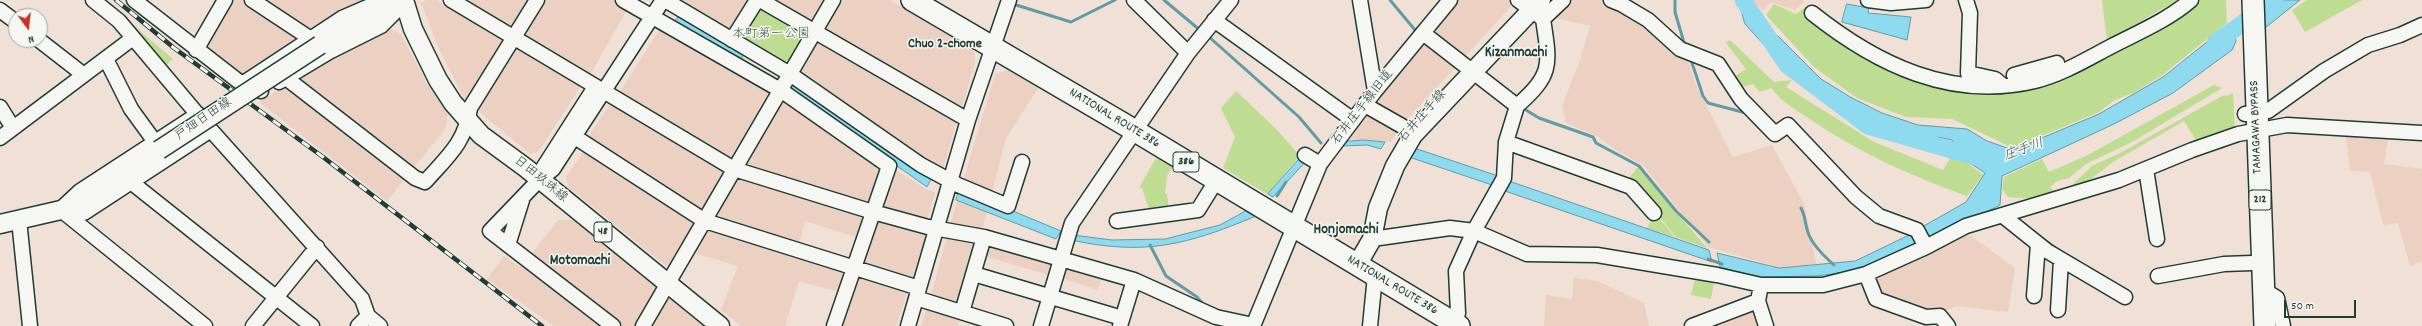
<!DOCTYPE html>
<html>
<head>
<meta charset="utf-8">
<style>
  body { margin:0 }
  #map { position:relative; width:2422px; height:326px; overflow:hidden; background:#f0e0d6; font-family:Dekko,sans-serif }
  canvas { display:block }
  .north { position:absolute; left:8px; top:8px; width:40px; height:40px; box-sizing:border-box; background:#f6f6f2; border:1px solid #a0aca6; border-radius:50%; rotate:165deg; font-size:11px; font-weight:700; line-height:16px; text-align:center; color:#1f3d34 }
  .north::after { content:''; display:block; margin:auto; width:14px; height:18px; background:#c8321e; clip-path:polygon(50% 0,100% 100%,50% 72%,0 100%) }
  .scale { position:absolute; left:2284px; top:300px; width:72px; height:18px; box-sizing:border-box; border:2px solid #1f3d34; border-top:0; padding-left:5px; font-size:12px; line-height:14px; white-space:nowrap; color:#1f3d34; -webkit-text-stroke:3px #f6f6f2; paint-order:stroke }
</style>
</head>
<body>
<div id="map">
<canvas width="2422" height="326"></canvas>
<div class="north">N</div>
<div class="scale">50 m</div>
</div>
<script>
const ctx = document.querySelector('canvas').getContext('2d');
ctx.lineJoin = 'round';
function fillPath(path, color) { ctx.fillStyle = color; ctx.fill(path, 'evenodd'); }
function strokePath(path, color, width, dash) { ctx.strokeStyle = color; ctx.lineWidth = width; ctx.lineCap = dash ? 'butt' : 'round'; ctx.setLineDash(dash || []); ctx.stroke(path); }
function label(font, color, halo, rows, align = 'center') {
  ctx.font = font + ' Dekko,"Klee One",sans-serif'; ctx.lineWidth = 3; ctx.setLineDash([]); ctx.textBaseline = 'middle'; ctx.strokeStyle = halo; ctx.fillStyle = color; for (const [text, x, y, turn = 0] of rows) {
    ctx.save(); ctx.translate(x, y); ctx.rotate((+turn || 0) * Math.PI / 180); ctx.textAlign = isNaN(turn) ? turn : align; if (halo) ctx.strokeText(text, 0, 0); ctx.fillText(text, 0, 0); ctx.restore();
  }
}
const built = new Path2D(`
  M230,0H373L241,79L202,49Z
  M426,0H437L506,40L466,102L440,51L421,3Z
  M461,0H531L511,30Z
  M542,0H614L628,8L590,75L519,35Z
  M679,0H754L731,36Z
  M771,0H829L813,24Z
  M835,0H890L974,51L975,63L960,114L817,32Z
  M1453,0H1513L1515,2L1404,123L1391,142L1341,138Z
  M1567,0H1604L1621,5L1687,56L1695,83L1733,157L1772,145L1804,204L1816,264L1778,267L1708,247L1643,165L1614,149L1599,137L1566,123L1562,106L1580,60L1590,26L1550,17Z
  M1753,0H1802L1804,2L1795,10L1771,2L1763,11Z
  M662,26L776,90L732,162L619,93Z
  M389,28L401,34L427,84L448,113L446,128L387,201L259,102L332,55Z
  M818,37L957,120L942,172L794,74Z
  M513,44L582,85L538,152L530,154L475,108Z
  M1008,70L1039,87L1006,138L982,231L950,225L995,74Z
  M782,96L888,166L871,210L740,166Z
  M612,102L730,173L705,218L587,138Z
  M2345,129L2389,132L2384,164L2422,169V261L2410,266L2398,223L2383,225L2370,172L2350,171Z
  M586,148L697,220L671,270L568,187L566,177Z
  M891,167L926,189L935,192L926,225L875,211Z
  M733,173L868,216L861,239L805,221L799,245L708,218Z
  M873,212L936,229L919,288L855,268Z
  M558,220H574L660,290L638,326H623L532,253Z
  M707,225L850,271L843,293L799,281L785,326H741L721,310L738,266L691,252Z
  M1964,231L2015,268L2008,312L1957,306L1940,313H1926L1880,298L1871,276Z
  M947,236L979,243L961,306L931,296Z
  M985,239L1059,260L1055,277L981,255Z
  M504,256L519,267L522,263L602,326H554L487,279Z
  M1062,261L1103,273L1098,290L1058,277Z
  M859,274L908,290L896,326H839Z
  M1574,278L1598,281L1644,303L1649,326H1544L1546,295L1572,299Z
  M668,294L706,326H649Z
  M1757,306L1763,326H1697Z
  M927,308L959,321L958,326H921Z`);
const green = new Path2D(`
  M2102,0H2177L2173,3L2180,0H2226L2227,23L2161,76L2135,92L2115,100L2099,112L2013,148L1952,119L1906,117L1857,98L1814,67L1766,15L1774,4L1796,14L1808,5L1846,33L1904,66L1948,79L1994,83L2035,78L2147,24L2167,6L2107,41Z
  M2307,0H2362L2305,32L2292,10Z
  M758,4L812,35L789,69L737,40Z
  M132,24L173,59L164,67L130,25Z
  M1730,40L1774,82L1792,80L1786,87L1874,142L1943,170L1952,155L1959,156L1983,175L1967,196C1912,177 1859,152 1811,120C1796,110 1782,102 1771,88L1760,92L1753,84L1739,88L1732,78L1746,69L1726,43Z
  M2214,85L2222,88L2132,142L2086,164L2069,178L2057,181L2050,187L2056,193L2038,199L2008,197L2002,189L2004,177L2042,159L2049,172L2086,156Z
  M1236,91L1278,131L1300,156L1267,194L1223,168L1235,137L1221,108Z
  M2233,93L2235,128L2197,142L2184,121L2113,162L2086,183L2071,189L2073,184L2092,166L2122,152L2222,96L2226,95L2224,97Z
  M1156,158L1172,167L1167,176L1165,194H1167L1169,210L1150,212L1142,188H1139Z
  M1638,167L1707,248L1676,237L1628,179Z
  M1655,214L1675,237L1647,228Z
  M1695,279L1714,283L1711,299L1691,295Z`);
const water = new Path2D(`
  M2264,0H2300L2265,28Z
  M1739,1L1755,7L1756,23L1779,37L1821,79L1852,98L1882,113L1918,125L1967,129L1987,141L2013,150L2099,114L2163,77L2232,22L2236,41L2232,50L2173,93L2114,124L2002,176L2000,205L1933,239H1928L1922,227L1966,202L1985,173L1967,161L1952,140L1937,137L1940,152L1875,123L1847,106L1767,48L1745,24Z
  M1847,4L1869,8L1868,13L1911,17L1907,40L1842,22Z
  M679,16L745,53L739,62L673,24Z
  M792,81L931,179L927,187L787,89Z
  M1364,140L1385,142L1381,149L1367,145L1342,146L1341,142Z
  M1414,148L1498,176L1495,186L1409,157Z
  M1303,155L1309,158L1273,197L1268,194Z
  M1506,180L1709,250L1712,262L1502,190Z
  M960,189L1061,231L1056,239L956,200Z
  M1246,211L1256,216C1187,245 1145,256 1071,240L1073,235L1112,240L1165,239L1220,225Z
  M1912,234L1919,244L1860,270L1817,276L1759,277L1720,267L1717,253L1779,268L1855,261Z`);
const stream = new Path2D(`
  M1164,0L1201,31
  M1390,0L1415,30
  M1675,0V12L1685,46
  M1013,4L1071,22L1115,0
  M1208,36L1299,117L1321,143
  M1690,57L1703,96L1708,103L1746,113
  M1521,107L1539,118L1593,137L1596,143L1639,166L1676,211L1709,242
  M1277,196L1286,182
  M1801,208C1806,217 1805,227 1809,235C1814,247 1825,257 1834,265
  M2040,237L2060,251
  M1150,245L1166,276L1197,297L1205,306
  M1708,259L1722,264`);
const river = new Path2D(`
  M1743,0L1787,65L1868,126L1983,159
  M2215,43L2275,0`);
const minor = new Path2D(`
  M93,0L119,21L209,128L362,299L368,316L380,326
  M134,0L242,84L261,91
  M252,0L311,39
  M451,0L734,169L873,212L928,227L984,237L1134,280L1216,317L1253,325
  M623,0L782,91L889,166L834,326
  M665,0L790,74L921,165L958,185L1008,206L1022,162
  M760,0L968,120
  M1134,0L1188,53
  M1360,0L1375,91
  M1518,0L1543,19L1563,0
  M1611,0L1621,4L1648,20L1680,49L1718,64L1741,99L1775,134L1788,125L1856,197L1879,216L1917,230L1926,247
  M1868,0L1891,3L1926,0
  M1966,0L1970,13L1968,73L1995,79L2001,84
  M0,10L16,22
  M1812,13C1876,64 1951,101 2035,81C2063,74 2087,59 2112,46C2139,32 2168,20 2191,0
  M1214,20L1353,120
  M1423,33L1517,106L1506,142L1504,178L1474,231L1456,271L1458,313L1455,323
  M39,40L84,75
  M732,40L757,0
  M196,50L225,0
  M106,59L131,109L155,142
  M2014,75L2057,63
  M286,78L415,178L425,182C447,157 466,142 470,108L537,0
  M279,82L329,52L381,26L397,10
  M242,84L342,18L379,2L404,3
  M1365,105L1409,130
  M1517,106C1553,74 1550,65 1543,19
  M0,107L13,128
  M2245,114L2268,111L2324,71L2368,45L2400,35L2422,25
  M575,137L705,221L919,288
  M0,138L133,38
  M1506,142L1631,187L1654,213
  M1305,155L1320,164
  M543,168L593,90
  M2146,169L2157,239
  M131,182L312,326
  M523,197L508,245L490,231L539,180L553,169L663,0
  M65,205L80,191L198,114
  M61,210L205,326
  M61,210L84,213L211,130
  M2002,215L2047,251L2125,297
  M19,220L30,326
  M1117,221L1198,210L1216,181
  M1372,239L1450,228L1474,231L1527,254L1597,255L1717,275L1761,285H1823L1866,274L1926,247L1966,226L2119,180L2192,150L2238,134L2287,125L2422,133
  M508,245L613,326
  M974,274L1122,318
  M1866,274L1876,299L1926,317L1940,316L1948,326
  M2158,276L2224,264L2252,263
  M2264,290L2277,298L2283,326
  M2034,296L2038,244
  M916,298L1006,326
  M1758,301L1766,326
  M2058,310L2061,260
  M962,312L984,237
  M253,326L317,247
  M358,326L368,316
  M643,326L833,0
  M908,326L968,120L1009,0
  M1041,326L1072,223L1188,53L1231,0
  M1120,326L1134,280
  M1253,326L1320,164L1375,91L1450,0
  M1370,326L1375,276
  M1692,326L1758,301L1761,285`);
const major = new Path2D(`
  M404,0L413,29L438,80L453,103L481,135L526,168L720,326
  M320,45L404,3
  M0,224L61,210L88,198L159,150
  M1357,265L1372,239L1378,208L1395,166L1413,135L1541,0`);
const highway = new Path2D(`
  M912,0L1122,123L1459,326
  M2253,0L2265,326`);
const rail = new Path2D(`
  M116,0L174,48L323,157L542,326`);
const majorBridge = new Path2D(`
  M159,150L320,45`);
const shields = [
  [1186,162,26],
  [2260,200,22],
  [603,232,18]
];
const shieldNames = [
  ["386",1186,162],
  ["212",2260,200],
  ["48",603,232]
];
const parkNames = [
  ["本町第一公園",771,35]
];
const streetNames = [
  ["石井庄手線旧道",1363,108,-52],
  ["石井庄手線",1423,117,-49],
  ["NATIONAL ROUTE 386",1114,119,31],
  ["戸畑日田線",204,120,-34],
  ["TAMAGAWA BYPASS",2257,127,-92],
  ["日田玖珠線",540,180,39],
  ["NATIONAL ROUTE 386",1392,286,31]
];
const neighbourhoodNames = [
  ["Chuo 2-chome",945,45]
];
const waterNames = [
  ["庄手川",2024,151,-20]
];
const quarterNames = [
  ["Kizanmachi",1516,54],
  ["Honjomachi",1346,231],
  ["Motomachi",580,262]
];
fillPath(built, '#ecd1c2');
fillPath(green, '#bfdc93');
fillPath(water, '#8edaef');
strokePath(water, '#629ba4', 1);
strokePath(stream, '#629ba4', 3);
strokePath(river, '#8edaef', 17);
strokePath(minor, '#1f3d34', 17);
strokePath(major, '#1f3d34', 21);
strokePath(highway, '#1f3d34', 24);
strokePath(minor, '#f6f6f2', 14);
strokePath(major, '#f6f6f2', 18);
strokePath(highway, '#f6f6f2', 21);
strokePath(rail, '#1f3d34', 4.5);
strokePath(rail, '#f6f6f2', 3, [9]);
strokePath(majorBridge, '#1f3d34', 21, []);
strokePath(majorBridge, '#f6f6f2', 18);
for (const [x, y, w] of shields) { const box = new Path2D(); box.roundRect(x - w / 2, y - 10, w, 20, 3); ctx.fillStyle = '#f6f6f2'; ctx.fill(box); strokePath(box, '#1f3d34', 1); }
label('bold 12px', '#1f3d34', null, shieldNames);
label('13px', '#3f5d47', '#f6f6f2', parkNames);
label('13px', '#1f3d34', '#f6f6f2', streetNames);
label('bold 14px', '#1f3d34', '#f6f6f2', neighbourhoodNames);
label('italic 14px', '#355c59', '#f6f6f2', waterNames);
label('bold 15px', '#1f3d34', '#f6f6f2', quarterNames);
</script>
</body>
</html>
